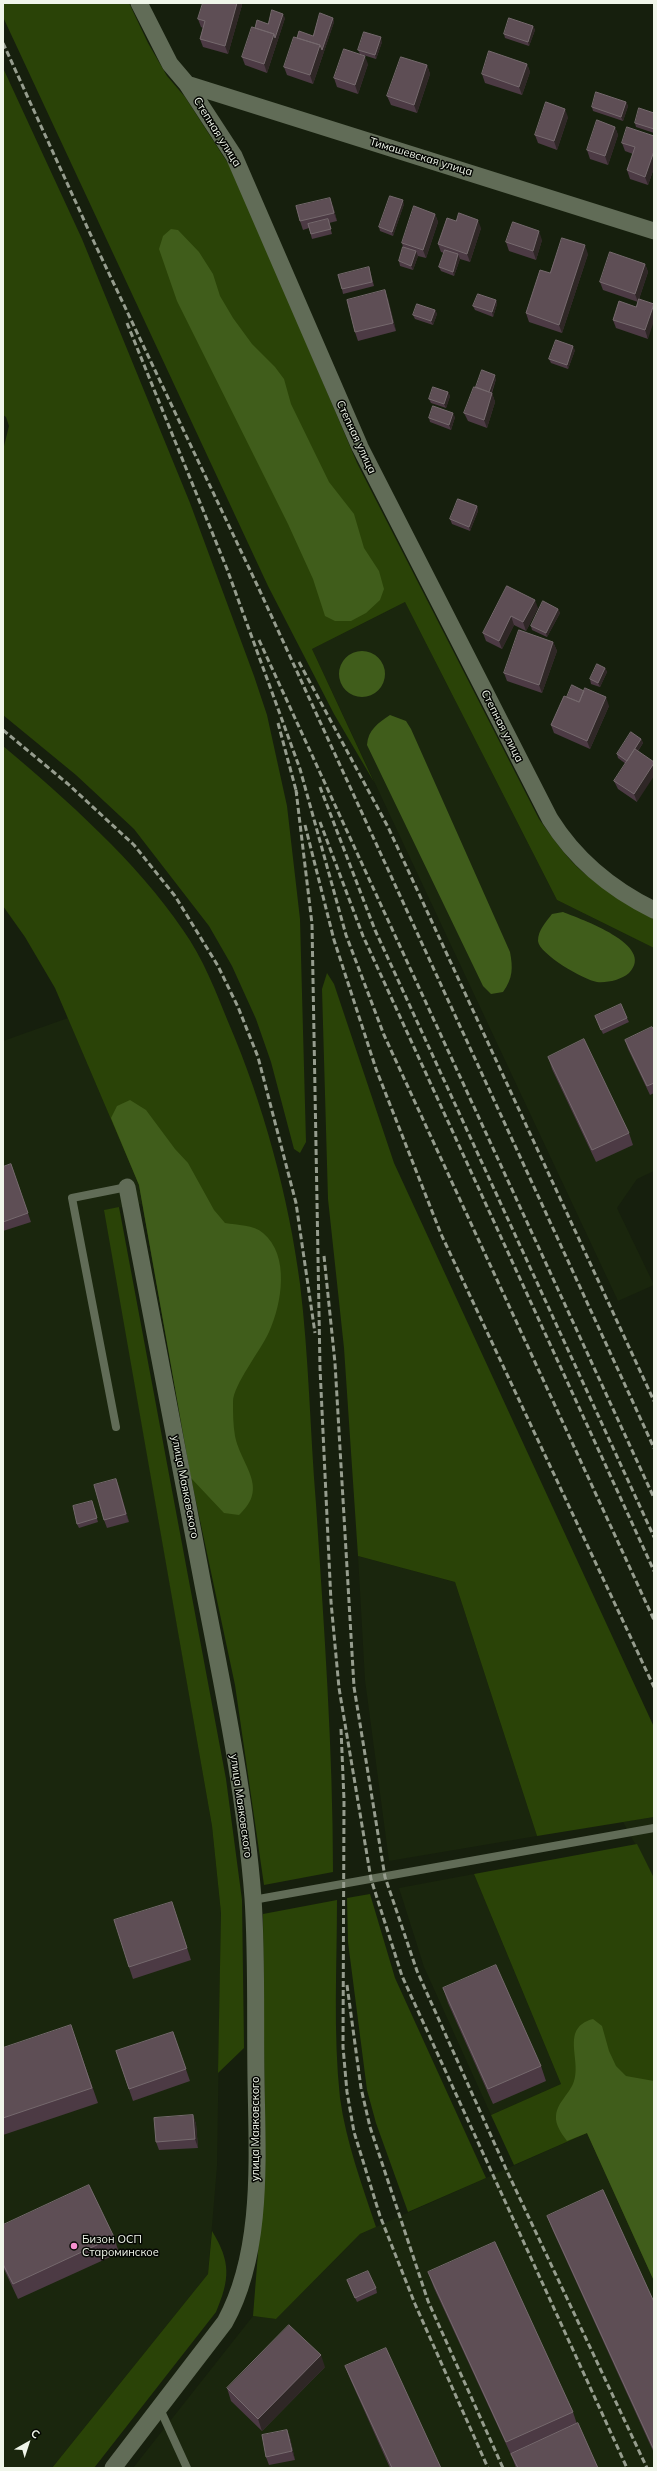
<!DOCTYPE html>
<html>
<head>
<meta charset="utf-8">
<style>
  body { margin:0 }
  #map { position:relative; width:657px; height:2471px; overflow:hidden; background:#161f0d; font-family:Mulish,sans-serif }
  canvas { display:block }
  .frame { position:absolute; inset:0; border:4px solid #f0f6ea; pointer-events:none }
  .north { position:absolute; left:8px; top:2423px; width:40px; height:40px; -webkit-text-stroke:3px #050703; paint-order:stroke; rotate:39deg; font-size:11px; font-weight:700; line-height:16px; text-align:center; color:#f0f6ea }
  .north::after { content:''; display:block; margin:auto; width:14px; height:18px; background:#f0f6ea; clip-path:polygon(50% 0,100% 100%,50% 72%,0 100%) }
</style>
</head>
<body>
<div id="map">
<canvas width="657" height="2471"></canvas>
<div class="frame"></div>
<div class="north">С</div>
</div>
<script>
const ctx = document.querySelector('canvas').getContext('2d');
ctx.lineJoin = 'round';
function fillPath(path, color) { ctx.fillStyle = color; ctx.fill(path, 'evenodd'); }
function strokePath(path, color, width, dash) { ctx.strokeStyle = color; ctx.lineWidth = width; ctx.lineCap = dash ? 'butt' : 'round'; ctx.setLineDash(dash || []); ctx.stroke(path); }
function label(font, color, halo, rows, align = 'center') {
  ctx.font = font + ' Mulish,sans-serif'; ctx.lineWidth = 3; ctx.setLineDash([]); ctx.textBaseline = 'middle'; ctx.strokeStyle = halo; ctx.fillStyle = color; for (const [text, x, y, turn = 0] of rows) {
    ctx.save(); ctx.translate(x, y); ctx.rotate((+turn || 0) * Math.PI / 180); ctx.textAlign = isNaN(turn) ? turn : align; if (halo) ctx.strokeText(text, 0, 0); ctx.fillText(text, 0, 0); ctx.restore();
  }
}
const built = new Path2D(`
  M405,602L557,900L654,948V1171L637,1179L617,1208L654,1285L618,1301L312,649Z
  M68,1018L139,1185L142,1204L105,1210L212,1826L221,1913L217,2166L208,2274L52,2468H3V1041Z
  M358,1556L455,1582L537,1836L389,1861L365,1680Z
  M654,1817V1878L623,1822Z
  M474,1874L561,2084L491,2115L424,1967L399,1888Z
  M587,2133L654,2281V2468H133L253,2316L276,2319L360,2234Z`);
const green = new Path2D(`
  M3,3H129L148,43L167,76L185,97L229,165L260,233L357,463L539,819C553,838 566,858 584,873C605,891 630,904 654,918V948L557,900L405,602L312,649L374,782L334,714L268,586L3,17Z
  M3,68L82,239L190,503L254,676L267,715L287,806L300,919L306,1142L300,1153L294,1149L271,1062L256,1019L232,966L209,926L134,829L76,775L3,715V450L9,426L6,417L3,415Z
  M3,746C66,799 137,862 183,930C203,958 216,992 229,1024C263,1103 289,1198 300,1284C309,1357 310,1431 316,1504C324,1627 333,1749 333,1872L264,1885L235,1685L191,1478L139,1185L55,988L25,937L3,906Z
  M327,973L334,984L394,1163L654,1727V1817L537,1836L455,1582L358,1556L344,1348L328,1199L322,989Z
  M119,1207L226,1779L242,1900L244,2048L218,2073L221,1913L212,1826L104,1210Z
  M637,1844L654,1878V2281L587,2133L514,2165L491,2115L561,2084L474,1874Z
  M370,1894L395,1978L486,2178L408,2212L376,2123L367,2090L348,1942L347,1898Z
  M337,1900C337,1966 333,2032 340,2098C346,2142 362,2185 376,2227L360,2234L276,2319L253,2316L265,2164L263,1914Z
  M212,2231C231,2262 230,2279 216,2312L94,2468H52L208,2274Z`);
const forest = new Path2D(`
  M171,229L178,230L199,252L213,274L220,296L233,318L252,344L275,367L284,379L291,404L329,482L354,514L364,548L379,571L384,589L380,600L366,613L351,621H335L325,616L313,579L288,524L177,301L159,249L163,236Z
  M339 674a23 23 0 1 1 46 0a23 23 0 1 1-46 0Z
  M390,715L406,721L411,729L510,952C513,968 513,978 503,992L491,994L483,986L367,745C368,730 378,723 390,715Z
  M563,912C580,919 657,945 629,973C621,980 607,983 597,982C584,980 539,954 538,941C538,930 546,922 552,914Z
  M130,1100L146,1110L175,1149L188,1163L214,1210L225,1223C237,1225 254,1225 263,1233C290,1255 282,1304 269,1332C261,1350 233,1385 233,1402C233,1413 233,1425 235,1436C241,1466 270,1487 239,1515L224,1513L191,1478L139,1185L111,1118L117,1106Z
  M593,2019L602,2026L609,2051L616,2066L626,2076L654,2081V2281L587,2133L567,2141C562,2134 555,2125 556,2116C557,2102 570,2094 574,2081C579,2066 571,2048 575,2034C578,2025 585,2021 593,2019Z`);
const service = new Path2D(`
  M116,1427L72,1198L127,1187
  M253,1900L654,1828
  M160,2409L187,2468`);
const minor = new Path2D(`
  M139,3L170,64L187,84L234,156L360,447L550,819C575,859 611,889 654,910
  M187,84L654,231
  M113,2468L225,2322C264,2251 257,2156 256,2078C255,2018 257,1958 253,1898C245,1793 223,1688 203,1585C178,1452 152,1319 127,1187`);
const rail = new Path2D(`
  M3,43L94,242L259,589L654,1448
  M127,323L227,569L300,769L346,935L384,1035L654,1620
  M259,640L654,1498
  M299,662L388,827L654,1401
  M278,723L297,794
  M3,730L68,784L134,845L175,896L218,966L238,1007L258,1057L296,1203L315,1333
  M320,787L375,930L654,1537
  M296,790L312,924L320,1368L331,1602L339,1688L371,1879L402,1976L627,2468
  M320,822L363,936L654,1571
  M305,825L334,940L376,1069L441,1234L654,1687
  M324,1256L335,1363L354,1687L385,1877L417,1971L506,2169L647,2468
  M341,1729L344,1800L343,2047L347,2092L354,2132L380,2216L415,2304L488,2468
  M347,1985L361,2088L370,2127L428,2301L503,2468`);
const wall = new Path2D(`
  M203,3H241L242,5L228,54L203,47L200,39L203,28L201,27L198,19Z
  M285,18L267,73L245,65L242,57L255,28Z
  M333,18L334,22L313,84L287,75L284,67L297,38L313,36Z
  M533,26L535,30L529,46L505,38L504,34Z
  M382,42L376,59L360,54L358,50Z
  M368,64L358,94L337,87L334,78Z
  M527,64L530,72L522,95L485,83L482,74Z
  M427,65L430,74L417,113L391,105L387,96Z
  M626,102L628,106L623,121L593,111L592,107Z
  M654,113V133L636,127L635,123Z
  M568,117L557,150L538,143L535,135Z
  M615,127L618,135L608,165L590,159L587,150Z
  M654,136V168L648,185L630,179L627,170L633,154L625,151L622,143Z
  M404,204L393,236L380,231L379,227Z
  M333,206L337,221L329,223L332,234L312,239L309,228L303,230L300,221Z
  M435,214L438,222L426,258L418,256L413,270L400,266L399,261L403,247L402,243Z
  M456,221L481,228L470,262L460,259L454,276L441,271L439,267L444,253L441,252L438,244Z
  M542,240L536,260L509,251L506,242Z
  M588,254L562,333L529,322L526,313L550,273Z
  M645,264L648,272L639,299L648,339L616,328L613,320L636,307L638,302L603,290L600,282Z
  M369,267L374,286L343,294L342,289Z
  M388,299L396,331L358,341L355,332Z
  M496,300L497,304L493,317L475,310L473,306Z
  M435,310L437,314L433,325L415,319L413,315Z
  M575,350L568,369L551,363L549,359Z
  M496,379L492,393L495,402L487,428L468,421L464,413L476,387Z
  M448,392L450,396L446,408L431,403L429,399Z
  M455,417L451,430L430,422L429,418Z
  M477,506L478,511L470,531L452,524L450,519Z
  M507,586L538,608L526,631L514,625L502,649L486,641L483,633Z
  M558,609L560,613L547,637L532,630L531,626Z
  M553,642L557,651L542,693L507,681L504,673Z
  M605,668L607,672L600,687L591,684L590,679Z
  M584,691L609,706L590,749L554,733L551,725L567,697Z
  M641,739L643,743L638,751L637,802L618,789L614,781L626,764L618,758L617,754Z
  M595,1016L627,1018L629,1022L603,1034Z
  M654,1030V1093L650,1095L628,1049L625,1040Z
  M548,1057L629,1133L633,1145L596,1162L552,1069Z
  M11,1164L31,1222L3,1231V1167Z
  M116,1479L119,1487L129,1522L107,1528L104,1520Z
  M92,1501L98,1522L79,1528L77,1524Z
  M176,1914L191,1960L133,1979L129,1967Z
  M443,1988L541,2066L546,2081L493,2104L448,2003Z
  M173,2032L190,2081L133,2101L116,2051Z
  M76,2040L98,2103L3,2135V2048Z
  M193,2115L196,2124L198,2148L159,2150L156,2142Z
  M547,2216L654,2302V2453L553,2231Z
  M3,2225L114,2237L119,2253L18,2299L3,2267Z
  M428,2272L573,2412L577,2424L598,2468H516L512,2457L434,2288Z
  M347,2280L376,2288L377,2293L357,2302Z
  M345,2366L441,2468H390L351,2381Z
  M325,2367L262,2431L231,2401L227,2388Z
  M287,2430L290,2438L295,2460L269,2465L266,2457Z`);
const shadedWall = new Path2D(`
  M237,3H241L242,5L228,54L225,46Z
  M283,14L285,18L267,73L264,64L274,34Z
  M333,18L334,22L313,84L310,75L320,45Z
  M533,26L535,30L529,46L528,42Z
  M381,37L382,42L376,59L375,55Z
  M365,56L368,64L358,94L355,85Z
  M527,64L530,72L522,95L519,87Z
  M427,65L430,74L417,113L414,105Z
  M626,102L628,106L623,121L621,117Z
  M565,109L568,117L557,150L554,141Z
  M615,127L618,135L608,165L605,156Z
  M654,151V168L648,185L645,177Z
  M330,198L333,206L337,221L334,213Z
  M403,200L404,204L393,236L392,232Z
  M435,214L438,222L426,258L423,250Z
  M478,220L481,228L470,262L467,254Z
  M539,231L542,240L536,260L533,251Z
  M585,245L588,254L562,333L559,325Z
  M416,251L418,256L413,270L411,266Z
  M458,254L460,259L454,276L453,272Z
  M645,264L648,272L638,302L635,294Z
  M385,290L388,299L396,331L393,323Z
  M496,300L497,304L493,317L492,312Z
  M654,304V321L648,339L645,330Z
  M435,310L437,314L433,325L431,321Z
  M573,346L575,350L568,369L567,365Z
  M495,375L496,379L489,399L488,395Z
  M448,392L450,396L446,408L444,404Z
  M492,393L495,402L487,428L484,420Z
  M453,413L455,417L451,430L449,425Z
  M477,506L478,511L470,531L469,527Z
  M535,600L538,608L526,631L523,622Z
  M558,609L560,613L547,637L546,633Z
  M511,616L514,625L502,649L499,641Z
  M553,642L557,651L542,693L539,685Z
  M605,668L607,672L600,687L598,683Z
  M606,697L609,706L590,749L587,741Z
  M641,739L643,743L628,765L627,761Z
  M654,763V776L637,802L634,794Z
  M116,1479L119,1487L129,1522L126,1514Z
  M193,2115L196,2124L198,2148L195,2139Z
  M321,2355L325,2367L262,2431L258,2419Z
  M287,2430L290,2438L295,2460L292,2451Z`);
const building = new Path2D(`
  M203,3H237L225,46L200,39L205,21L198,19Z
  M272,10L283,14L275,38L274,34L255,28L257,20L268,24Z
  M320,13L333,18L322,50L320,45L297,38L299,31L313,36Z
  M509,18L533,26L528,42L504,34Z
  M252,27L274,34L264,64L242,57Z
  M364,32L381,37L375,55L358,50Z
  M294,37L320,45L310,75L284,67Z
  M344,49L365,56L355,85L334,78Z
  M489,51L527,64L519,87L482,74Z
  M401,57L427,65L414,105L387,96Z
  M596,92L626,102L621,117L592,107Z
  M546,102L565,109L554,141L535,135Z
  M639,108L654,113V129L635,123Z
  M597,120L615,127L605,156L587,150Z
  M627,127L654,136V151L645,177L627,170L635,147L622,143Z
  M390,196L403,200L392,232L379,227Z
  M330,198L334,213L300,221L296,206Z
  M414,206L435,214L423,250L402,243Z
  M459,213L478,220L467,254L438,244L447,218L456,221Z
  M328,219L331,229L311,234L308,224Z
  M513,222L539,231L533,251L506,242Z
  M562,238L585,245L559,325L526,313L540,270L550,273Z
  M403,247L416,251L411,266L399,261Z
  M445,250L458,254L453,272L439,267Z
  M610,252L645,264L635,294L600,282Z
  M369,267L372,282L342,289L338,275Z
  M385,290L393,323L355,332L347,300Z
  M478,294L496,300L492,312L473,306Z
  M639,299L654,304L645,330L613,320L619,301L636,307Z
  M417,304L435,310L431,321L413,315Z
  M556,340L573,346L567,365L549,359Z
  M482,370L495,375L489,392L476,387Z
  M433,387L448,392L444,404L429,399Z
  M474,387L492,393L484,420L464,413Z
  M433,406L453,413L449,425L429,418Z
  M458,499L477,506L469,527L450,519Z
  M507,586L535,600L523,622L511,616L499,641L483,633Z
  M543,601L558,609L546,633L531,626Z
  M519,630L553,642L539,685L504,673Z
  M597,664L605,668L598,683L590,679Z
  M572,685L584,691L579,702L567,697Z
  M585,688L606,697L587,741L551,725L564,696L579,702Z
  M631,732L641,739L627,761L617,754Z
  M635,749L654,762V763L634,794L614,781Z
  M621,1004L627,1018L601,1030L595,1016Z
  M652,1027L654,1030V1083L647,1086L625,1040Z
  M584,1039L629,1133L592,1150L548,1057Z
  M11,1164L28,1213L3,1222V1167Z
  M116,1479L126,1514L104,1520L94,1485Z
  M92,1501L97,1518L77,1524L73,1506Z
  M172,1902L187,1948L129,1967L114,1920Z
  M496,1965L541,2066L488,2089L443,1988Z
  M71,2025L92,2088L3,2118V2048Z
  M173,2032L186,2069L129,2089L116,2051Z
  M193,2115L195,2139L156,2142L154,2118Z
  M89,2185L114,2237L13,2284L3,2264V2225Z
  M603,2190L654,2302V2450L547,2216Z
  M495,2242L573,2412L506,2442L428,2272Z
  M368,2271L376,2288L355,2298L347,2280Z
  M289,2325L321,2355L258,2419L227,2388Z
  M386,2348L441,2468H392L345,2366Z
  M578,2423L598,2468H518L511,2454Z
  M287,2430L292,2451L266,2457L262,2435Z`);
const markers = [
  [74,2246,4,"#f690cf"]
];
const streetNames = [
  ["Степная улица",217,132,58],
  ["Тимашевская улица",421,157,17],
  ["Степная улица",356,437,65],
  ["Степная улица",502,726,63],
  ["улица Маяковского",185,1487,79],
  ["улица Маяковского",241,1806,82],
  ["улица Маяковского",256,2129,-90]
];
const poiNames = [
  ["Бизон ОСП",82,2240],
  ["Староминское",82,2253]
];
fillPath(built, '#1a260d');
fillPath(green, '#2a4307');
fillPath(forest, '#405d1b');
strokePath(service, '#616c57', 8);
strokePath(minor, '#616c57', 17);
strokePath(rail, '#969d8e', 3, [6, 3]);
fillPath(wall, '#4c3a44');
fillPath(shadedWall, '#2f2726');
fillPath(building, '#5e4e55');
strokePath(building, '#75696d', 1);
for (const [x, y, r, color] of markers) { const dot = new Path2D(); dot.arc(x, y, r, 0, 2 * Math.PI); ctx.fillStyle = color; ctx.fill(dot); strokePath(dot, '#050703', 1.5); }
label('11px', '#f0f6ea', '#050703', streetNames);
label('11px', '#f0f6ea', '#050703', poiNames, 'left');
</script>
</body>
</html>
